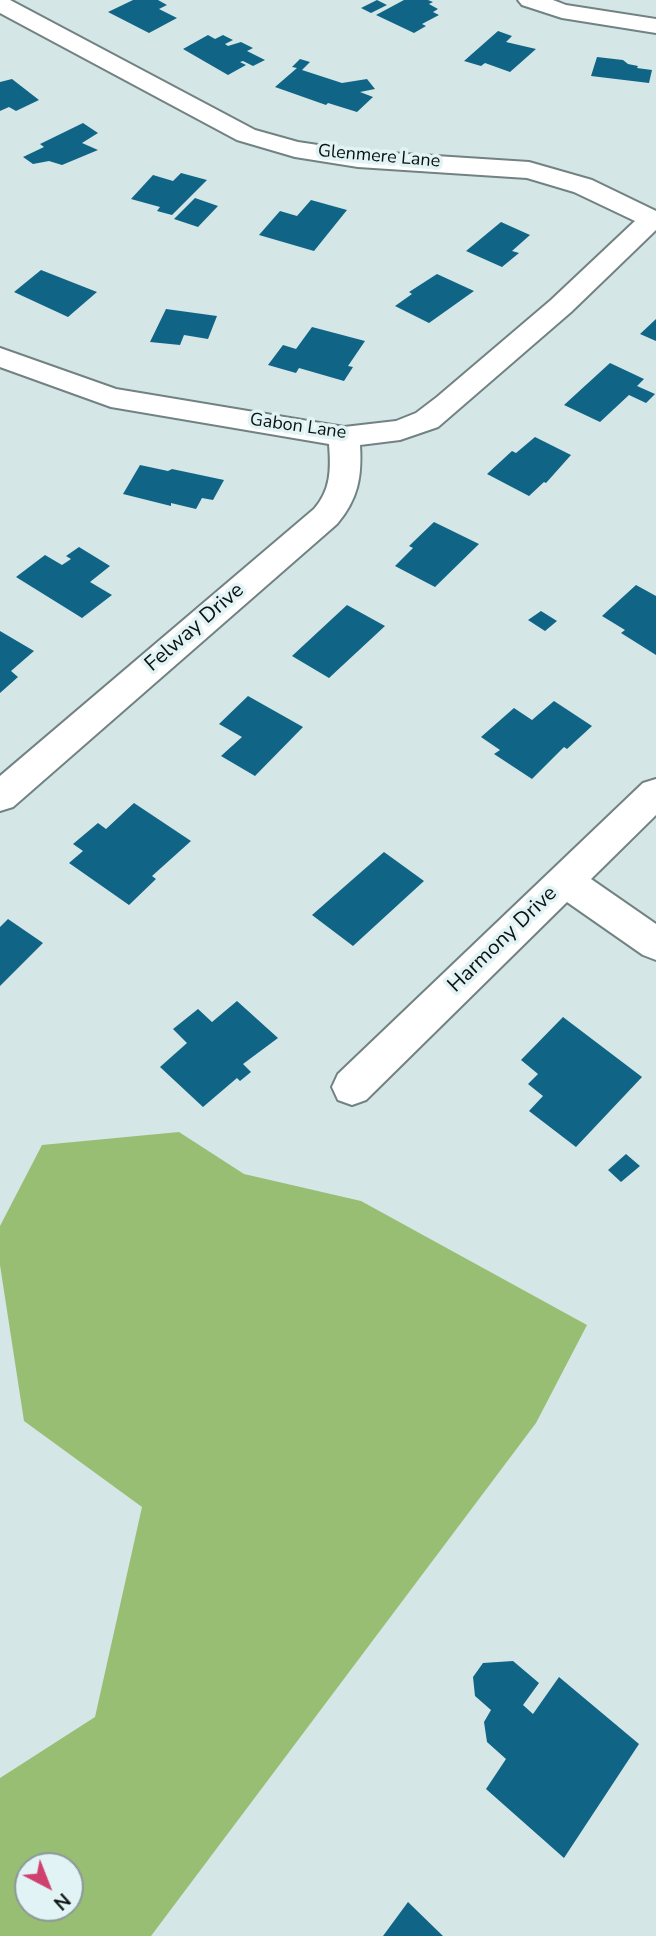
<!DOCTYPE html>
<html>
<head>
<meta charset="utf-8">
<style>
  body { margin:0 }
  #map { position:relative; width:656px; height:1936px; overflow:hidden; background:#d4e6e6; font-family:"Nunito Sans",sans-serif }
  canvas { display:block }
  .north { position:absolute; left:14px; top:1852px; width:70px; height:70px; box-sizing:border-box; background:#e1f3f4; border:2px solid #8b999a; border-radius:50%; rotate:138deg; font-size:19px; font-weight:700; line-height:28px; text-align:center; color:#0b1212 }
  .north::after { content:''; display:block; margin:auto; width:24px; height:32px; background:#ce416f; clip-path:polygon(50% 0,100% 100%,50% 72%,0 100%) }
</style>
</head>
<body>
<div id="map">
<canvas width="656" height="1936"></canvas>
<div class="north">N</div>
</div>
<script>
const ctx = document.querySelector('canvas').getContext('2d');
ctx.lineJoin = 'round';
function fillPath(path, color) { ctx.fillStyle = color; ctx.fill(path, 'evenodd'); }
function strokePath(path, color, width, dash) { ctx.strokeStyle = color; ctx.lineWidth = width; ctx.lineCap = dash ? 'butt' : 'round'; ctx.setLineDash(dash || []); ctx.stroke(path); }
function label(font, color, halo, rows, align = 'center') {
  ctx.font = font + ' "Nunito Sans",sans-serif'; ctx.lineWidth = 7; ctx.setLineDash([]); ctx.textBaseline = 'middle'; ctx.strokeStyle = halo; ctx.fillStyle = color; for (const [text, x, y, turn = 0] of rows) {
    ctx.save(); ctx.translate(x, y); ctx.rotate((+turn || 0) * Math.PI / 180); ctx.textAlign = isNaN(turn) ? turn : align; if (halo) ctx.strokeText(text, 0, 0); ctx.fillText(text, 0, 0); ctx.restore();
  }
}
const green = new Path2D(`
  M179,1132L244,1174L361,1201L587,1325L536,1423L151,1936H0V1778L95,1717L142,1507L24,1421L0,1265V1226L42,1145ZM28,1866H70V1908H28Z`);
const building = new Path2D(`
  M133,0H158L167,5L159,9L177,18L149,33L108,12Z
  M377,0L387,5L371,13L361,8Z
  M404,0H428L433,2L429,4L438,9L433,12L439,15L422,24L426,26L414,33L376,15Z
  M498,31L512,36L506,42L536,49L510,72L485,63L481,66L464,61Z
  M208,35L215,39L223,35L233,40L225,44L228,46L241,42L253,48L247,51L265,60L253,66L243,61L240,62L246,65L228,75L183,49Z
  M597,57L623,60L628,64L638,66L637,68L652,70L649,83L591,76Z
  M300,59L310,62L302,70L342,83L367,79L375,89L360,92L373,97L357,112L328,103L326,105L275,87L297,68L292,67Z
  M12,79L39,100L16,111L9,107L0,111V82Z
  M83,123L98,133L82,143L98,150L62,165L49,161L33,164L23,157L44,147L40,144Z
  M181,173L207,180L172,215L157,211L160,207L131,199L153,175L173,181Z
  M195,198L218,206L198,227L174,219Z
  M311,200L347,210L314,251L259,235L280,211L297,216Z
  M501,222L530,235L512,251L519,253L502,267L466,251Z
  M41,270L97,292L68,317L14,292Z
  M437,274L474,291L429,323L395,306L412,294L409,292Z
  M166,309L217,316L208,339L184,335L180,345L150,342Z
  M656,319V341L640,334Z
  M312,327L365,341L348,366L353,367L344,381L299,368L296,373L268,365L283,345L296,349Z
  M610,363L644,379L637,386L655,394L646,403L629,395L600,422L564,405Z
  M535,437L571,455L546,483L544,482L529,496L487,474L512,451L516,453Z
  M140,465L168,471L172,469L224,480L213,500L202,498L196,509L171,503V506L123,494Z
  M434,522L479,544L435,587L395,566L413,548L409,546Z
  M79,547L110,566L90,582L112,595L82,618L16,577L45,555L62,565L71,559L66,556Z
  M636,585L656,596V655L621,633L625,630L602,616Z
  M347,605L385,626L329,678L292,656Z
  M541,611L557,621L545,631L528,620Z
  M0,631L34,651L11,671L18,677L0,693Z
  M248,696L303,727L255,776L221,756L242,737L219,724Z
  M554,701L592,726L567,749L564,747L532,779L494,754L500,750L481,737L514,708L532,720Z
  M134,803L191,841L152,876L156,879L129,905L69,863L83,851L73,844L98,823L106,829Z
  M384,852L424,881L353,946L312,915Z
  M8,919L43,943L0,986V927Z
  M237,1001L278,1038L243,1064L251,1072L240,1081L237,1078L203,1107L160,1067L187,1043L173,1029L198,1009L212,1022Z
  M563,1017L642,1077L576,1147L529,1111L543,1096L528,1084L538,1074L521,1060Z
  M626,1154L640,1166L621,1182L608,1170Z
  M513,1661L539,1683L523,1705L533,1714L559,1677L639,1744L564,1858L486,1789L506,1759L487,1742L484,1722L491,1710L475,1696L473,1677L483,1663Z
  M408,1902L443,1936H383Z`);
const street = new Path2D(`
  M0,0H10L255,130L298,142L358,151L529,162L592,180L656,211V230L571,312L438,427L400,440L360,445C362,477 358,499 337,524L13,807L0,811V776L314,509C331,490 331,469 329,444L111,407L0,367V348L116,389L344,427L396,421L416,413L437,397L551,300L635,221L574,192L527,178L358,167L295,157L237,140L0,13Z
  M518,0H553L566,5L656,19V33L562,18L522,5Z
  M656,779V815L591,879L656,924V960L643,955L567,902L366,1100L352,1105L338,1100L332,1087L338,1074L643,783Z`);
const farStreetnames = [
  ["Glenmere Lane",379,157,5],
  ["Gabon Lane",298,427,8]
];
const streetNames = [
  ["Felway Drive",195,628,-41],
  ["Harmony Drive",503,940,-44]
];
fillPath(green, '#98be74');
fillPath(building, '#106586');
strokePath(street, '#728283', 4);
fillPath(street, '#fff');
label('18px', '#0b1212', '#e1f3f4', farStreetnames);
label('21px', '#0b1212', '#e1f3f4', streetNames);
</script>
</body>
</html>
